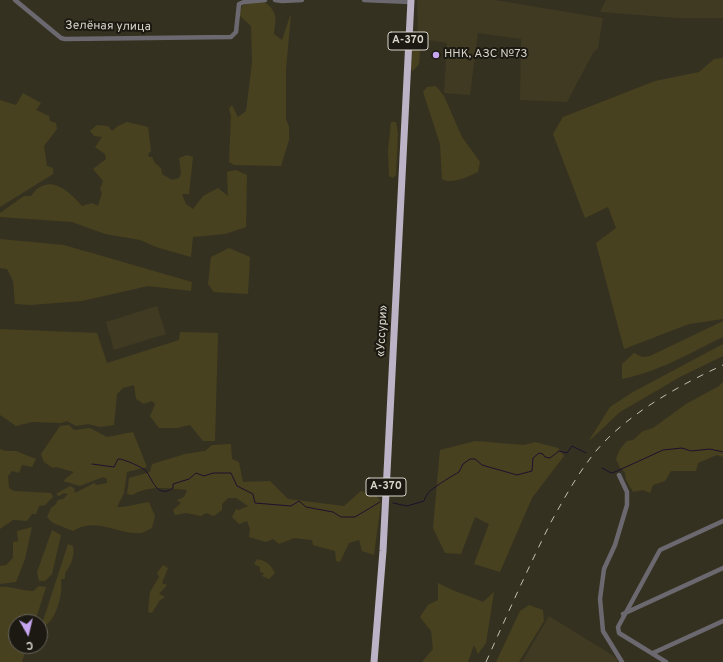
<!DOCTYPE html>
<html>
<head>
<meta charset="utf-8">
<style>
  body { margin:0 }
  #map { position:relative; width:723px; height:662px; overflow:hidden; background:#353120; font-family:Overpass,sans-serif }
  canvas { display:block }
  .north { position:absolute; left:8px; top:614px; width:40px; height:40px; box-sizing:border-box; background:#1b1911; border:1px solid #66645b; border-radius:50%; rotate:172deg; font-size:11px; font-weight:700; line-height:16px; text-align:center; color:#d7d5ca }
  .north::after { content:''; display:block; margin:auto; width:14px; height:18px; background:#c7a6ef; clip-path:polygon(50% 0,100% 100%,50% 72%,0 100%) }
</style>
</head>
<body>
<div id="map">
<canvas width="723" height="662"></canvas>
<div class="north">С</div>
</div>
<script>
const ctx = document.querySelector('canvas').getContext('2d');
ctx.lineJoin = 'round';
function fillPath(path, color) { ctx.fillStyle = color; ctx.fill(path, 'evenodd'); }
function strokePath(path, color, width, dash) { ctx.strokeStyle = color; ctx.lineWidth = width; ctx.lineCap = dash ? 'butt' : 'round'; ctx.setLineDash(dash || []); ctx.stroke(path); }
function label(font, color, halo, rows, align = 'center') {
  ctx.font = font + ' Overpass,sans-serif'; ctx.lineWidth = 4; ctx.setLineDash([]); ctx.textBaseline = 'middle'; ctx.strokeStyle = halo; ctx.fillStyle = color; for (const [text, x, y, turn = 0] of rows) {
    ctx.save(); ctx.translate(x, y); ctx.rotate((+turn || 0) * Math.PI / 180); ctx.textAlign = isNaN(turn) ? turn : align; if (halo) ctx.strokeText(text, 0, 0); ctx.fillText(text, 0, 0); ctx.restore();
  }
}
const built = new Path2D(`
  M417,0H495L603,18L598,48L593,53L567,102L520,100L521,39L478,33L470,95L444,93L447,43L427,40L418,33Z
  M606,0H723V18H677L600,12Z
  M157,306L166,334L114,350L106,322Z
  M549,616L617,658V662H522Z`);
const green = new Path2D(`
  M264,1C278,13 276,17 274,34L282,40L290,16L291,15L286,69V119L289,127V140L281,166L234,165L229,162L231,116L229,109L232,105L238,117L246,111L252,63L251,26L239,15L242,6L248,3Z
  M415,41L420,49L419,64L413,71L411,70L412,42Z
  M723,58V319L689,324L624,349L596,243L616,228L608,207L585,218L553,134L563,117L655,81L699,72L714,59Z
  M436,86L444,96L462,137L480,162L478,172C469,176 452,185 442,179L440,144L423,92L427,87Z
  M23,93L41,103L36,110L49,116L50,121L56,123L57,129L44,146L47,166L53,168V174L0,207V100L16,105Z
  M127,122L148,127L151,151L148,154L149,157H152L155,163L161,168L162,174L172,180L179,178L181,173L179,158L187,155L193,157L189,194H182L186,204L193,209L203,196L218,188L228,196L227,172L236,170L247,175L246,227L225,234L193,237L191,257L156,247L140,240L105,234L72,222L0,217V213L24,196H31C48,172 68,190 82,206L92,203L98,206L102,193L100,189L103,181L93,169L106,159L105,154L95,147L102,137L94,136L90,131L97,125L108,126L112,131L118,126Z
  M391,122H396L398,134L396,175L393,178L389,176L388,151Z
  M0,239L64,245L192,282L191,291L148,286L82,301L31,305L15,304L13,281L7,269L0,268Z
  M229,248L250,257L248,294L214,292L208,284L211,257Z
  M723,321V337C690,353 658,372 622,379V364L634,353L642,357L650,356Z
  M0,329L97,333L107,363L179,340L180,332L218,333L215,441H203L190,425L177,428H159L150,416L155,404L152,401L144,404L136,399L134,385L123,388L117,394L114,425L100,427L88,424L76,426L67,421L61,423L32,422L16,426L0,415Z
  M723,344V356L680,377L620,412L588,442L610,407L633,392Z
  M723,382V457L717,455L698,463L696,471H671L665,481L653,485L650,493L643,490L633,492L626,480L625,473L619,466L616,459L620,449L627,441L633,440L643,431L653,428L686,404L719,386Z
  M69,425L74,430L90,428L107,437L133,432L147,467L127,472L124,493L117,507C122,508 141,503 149,502L155,516L152,528C149,529 145,532 141,533C118,535 96,516 73,531L53,523L47,517L51,508L55,505L58,500L63,499L68,494L64,493L59,496L56,494L70,486L74,488L75,493L94,483L97,485L107,483V479L103,477L80,486L63,481L74,472L56,467L53,468L44,462L41,454L60,426Z
  M475,441L524,445L535,442L558,448L564,456L532,498L500,572L474,564L489,524L475,517L461,554L445,553L433,528L440,450Z
  M231,444L232,459L239,462L243,482L270,481L288,499L344,506L361,491L377,496L381,502L374,555L362,551L359,540L349,543L340,562L336,561L335,551L313,545L312,540L294,538L279,544L273,539L266,542L249,537L250,529L247,521L239,524L232,517L236,509L239,510L248,506L236,498H228L222,504V510L214,516L206,513L201,516L186,513L175,515L173,510L181,503L177,500L184,497L187,490C169,488 148,485 132,495L127,494L129,478L150,472L152,464L185,454L205,451L212,445Z
  M0,449L6,451H16L36,459L32,467L22,465L19,473L12,471L8,476L9,488L14,491L51,493L53,497L45,505L39,506L36,514H32L27,521L13,520L0,529Z
  M32,527L25,559L16,582L0,584V566L6,565L13,558V542L18,541L17,531Z
  M52,530L61,535L52,574L45,581H39L37,572Z
  M68,544L73,546C75,555 71,566 65,573V578L61,580C63,593 57,618 45,626L42,624Z
  M257,559C267,561 270,564 275,573L269,579L262,576L264,573L260,572V567L254,564Z
  M163,565L168,568L162,583L167,585L159,594L164,596V598L160,600L152,613L148,612L150,592L159,577L157,573Z
  M438,583C452,591 467,595 483,602L494,592L486,643L478,654L474,645L468,662H422L433,649L431,631L420,617L428,605L438,600Z
  M39,586L46,587L35,622H16V646H27L22,662H0V587C11,586 21,591 33,591Z
  M529,605L543,610L544,621L519,662H496L520,611Z`);
const stream = new Path2D(`
  M92,464L114,467L118,459C122,458 144,468 146,471C153,480 157,499 173,488V484L189,479L196,473L204,476L213,473H231L237,486L253,494L255,503L291,506L299,501L306,507L333,512L341,517H355L380,502
  M602,468L611,473L615,472L663,450L682,448L691,451L710,449L723,452
  M393,503L407,506L424,501C425,498 427,494 429,492C431,489 455,474 459,472L463,464L470,459H475L482,465L517,475L532,471L533,458L539,453L543,454L545,457L550,458L559,451L567,453L572,446L586,453`);
const minor = new Path2D(`
  M15,0L61,38L65,39L231,37L236,32L239,4L244,2L265,0
  M275,0L282,1L302,0
  M364,0L410,2
  M619,475L627,492V505L615,545L604,569L600,599L603,631L622,662
  M623,614L723,568
  M653,653L723,621
  M666,662L619,633L618,627L660,550L723,521`);
const highway = new Path2D(`
  M374,662L383,551L411,0`);
const rail = new Path2D(`
  M486,662C507,615 528,568 551,522C565,497 578,473 596,451C627,414 680,385 723,365`);
const markers = [
  [436,55,4,"#c7a6ef"]
];
const shields = [
  [408,41,40],
  [386,487,40]
];
const shieldNames = [
  ["А-370",408,41],
  ["А-370",386,487]
];
const streetNames = [
  ["Зелёная улица",108,27,1],
  ["«Уссури»",383,331,-87]
];
const poiNames = [
  ["ННК, АЗС №73",444,55]
];
fillPath(built, '#3f3a21');
fillPath(green, '#48411f');
strokePath(stream, '#1f102e', 1);
strokePath(minor, '#6b6870', 4.5);
strokePath(highway, '#bcb3c7', 7);
strokePath(rail, '#c2c0b4', 1, [7, 7]);
for (const [x, y, r, color] of markers) { const dot = new Path2D(); dot.arc(x, y, r, 0, 2 * Math.PI); ctx.fillStyle = color; ctx.fill(dot); strokePath(dot, '#1b1911', 1.5); }
for (const [x, y, w] of shields) { const box = new Path2D(); box.roundRect(x - w / 2, y - 9, w, 18, 3); ctx.fillStyle = '#1b1911'; ctx.fill(box); strokePath(box, '#d7d5ca', 1); }
label('bold 11px', '#d7d5ca', null, shieldNames);
label('12px', '#d7d5ca', '#1b1911', streetNames);
label('12px', '#d7d5ca', '#1b1911', poiNames, 'left');
</script>
</body>
</html>
